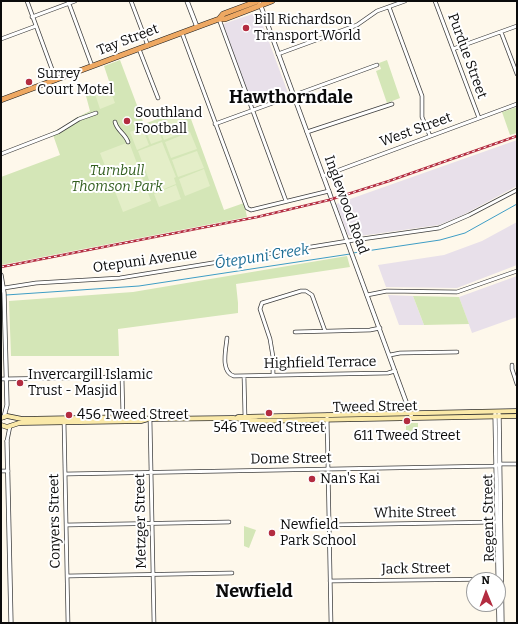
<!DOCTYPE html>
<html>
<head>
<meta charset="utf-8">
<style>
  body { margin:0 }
  #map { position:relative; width:518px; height:624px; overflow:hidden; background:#fef8eb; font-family:Bitter,serif }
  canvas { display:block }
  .frame { position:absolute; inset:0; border:2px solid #0b0b0b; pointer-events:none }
  .north { position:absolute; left:466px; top:572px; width:40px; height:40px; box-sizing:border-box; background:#fff; border:1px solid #9d9d9d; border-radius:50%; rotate:359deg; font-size:11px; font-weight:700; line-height:16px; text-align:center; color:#0b0b0b }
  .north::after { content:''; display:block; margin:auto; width:14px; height:18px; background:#b32c40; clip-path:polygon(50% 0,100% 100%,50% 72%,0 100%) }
</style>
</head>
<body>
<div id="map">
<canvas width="518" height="624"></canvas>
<div class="frame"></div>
<div class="north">N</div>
</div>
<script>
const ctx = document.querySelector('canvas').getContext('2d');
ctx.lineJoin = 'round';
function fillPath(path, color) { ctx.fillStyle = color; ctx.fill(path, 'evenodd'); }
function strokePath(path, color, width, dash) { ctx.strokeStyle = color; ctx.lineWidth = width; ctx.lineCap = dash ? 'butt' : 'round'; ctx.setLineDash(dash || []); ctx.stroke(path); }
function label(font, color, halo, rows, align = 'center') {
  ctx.font = font + ' Bitter,serif'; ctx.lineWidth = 4; ctx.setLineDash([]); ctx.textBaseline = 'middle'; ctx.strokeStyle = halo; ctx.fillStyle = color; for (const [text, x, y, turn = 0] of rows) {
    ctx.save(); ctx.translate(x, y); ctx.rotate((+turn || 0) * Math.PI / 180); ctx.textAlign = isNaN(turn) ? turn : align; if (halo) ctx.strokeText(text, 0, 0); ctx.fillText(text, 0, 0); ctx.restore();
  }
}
const industrial = new Path2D(`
  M258,12L288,93L253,106L223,24Z
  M517,140V186L463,215L439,225L353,237L348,235L336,204Z
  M517,222V265L457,288L386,287L378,265L444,255L482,241Z
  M517,276V317L472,333L459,297Z
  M388,295L413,296L424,325H399Z`);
const green = new Path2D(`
  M120,60L144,124L187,108L224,210L244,203L247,217L1,265V177L60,155L52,132L62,128L76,118L90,111L86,96L111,87L104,66Z
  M387,60L400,98L387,103L376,71L381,69L379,63Z
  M517,107V133L510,135L502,112Z
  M347,256L350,267L236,284L238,303V313L118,329L119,356H11L9,301L133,292Z
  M413,296L459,297L469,324L424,325Z
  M406,423H418V439L406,440Z
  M244,526L256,530L249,548L244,546Z`);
const pitch = new Path2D(`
  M110,89L115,103L100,109L95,94Z
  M183,113L189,130L164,140L158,123Z
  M156,122L162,140L151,144L144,126Z
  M142,127L149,145L137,150L130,132Z
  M190,132L197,149L171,158L165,142Z
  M129,142L151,201L123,212L100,153Z
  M162,142L176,177L174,178L176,184L154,193L138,151Z
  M197,151L204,168L178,177L172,160Z
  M204,169L210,186L185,196L179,179Z
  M176,185L181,199L159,207L154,194Z`);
const stream = new Path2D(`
  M353,253L440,240L465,233L517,204
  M6,295L139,286L350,254`);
const minor = new Path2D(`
  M27,1L56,80
  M68,1L92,66
  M131,1L148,46
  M435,1L479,118
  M389,7L422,96V117L430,136
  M32,17L75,1
  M219,19L286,201
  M501,32L517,74
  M182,33L247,208L251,210L329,191
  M1,39L36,26
  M139,49L158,98
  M453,49L517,26
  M278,54L357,25L377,11L405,1
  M115,122C117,131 125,133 128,142
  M215,124L377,65
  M307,132L392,104
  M1,154L58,132L79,119L96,113
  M323,176L517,104
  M4,288L36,283L120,278L348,241L439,228L469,215L517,190
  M367,295L387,291L457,292L517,271
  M295,332L370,330L380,328
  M227,338C226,349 220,372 234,376L388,373L395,371
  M390,355L400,353L457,352
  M512,365V369L517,384
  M273,375V357L270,339L260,309L262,303L301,291H306L312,295L325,331
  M244,376L245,418
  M1,379L122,377L123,418
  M327,415L331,623
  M150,419L154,623
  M64,420L68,623
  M7,441L10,426
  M1,471H8
  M66,474L494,466L501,464H517
  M66,525L229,522
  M329,525L498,522
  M67,576L232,573
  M330,581L500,579`);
const tertiary = new Path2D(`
  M187,1L197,27
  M259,1L412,418
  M1,275L4,293L7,405L4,417
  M495,414L499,623
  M499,414L502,623
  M7,441L11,623`);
const secondary = new Path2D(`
  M238,417L517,411
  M1,418L7,416L22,419L137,417L150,419L233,418L258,421L517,416
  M1,425L7,427L19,423L141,421L148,419`);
const trunk = new Path2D(`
  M219,19L223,14L258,1
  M1,100L208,23L219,19H225L272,1`);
const rail = new Path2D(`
  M1,267L257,217L329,200L389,181L517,136`);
const markers = [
  [246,28,4,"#b32c40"],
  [29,82,4,"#b32c40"],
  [127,121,4,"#b32c40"],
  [20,383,4,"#b32c40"],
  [269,413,4,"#b32c40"],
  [69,415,4,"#b32c40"],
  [407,421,4,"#b32c40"],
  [312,479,4,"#b32c40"],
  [272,533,4,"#b32c40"]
];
const poiNames = [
  ["Bill Richardson",254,20],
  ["Transport World",254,36],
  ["Surrey",37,74],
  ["Court Motel",37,90],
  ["Southland",135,113],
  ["Football",135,129],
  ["Invercargill Islamic",28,375],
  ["Trust - Masjid",28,391],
  ["456 Tweed Street",77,415],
  ["546 Tweed Street",269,428,"center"],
  ["611 Tweed Street",407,436,"center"],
  ["Nan's Kai",320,479],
  ["Newfield",280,525],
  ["Park School",280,541]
];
const streetNames = [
  ["Tay Street",128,40,-21],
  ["Purdue Street",467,56,70],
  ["West Street",416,130,-20],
  ["Inglewood Road",346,205,70],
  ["Otepuni Avenue",145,261,-8],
  ["Highfield Terrace",320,363,-1],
  ["Tweed Street",375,407,-1],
  ["Dome Street",291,459,-1],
  ["White Street",415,513,-1],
  ["Regent Street",489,518,-91],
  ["Conyers Street",55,521,-91],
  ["Metzger Street",141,521,-91],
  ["Jack Street",416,569,-1]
];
const parkNames = [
  ["Turnbull",117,171],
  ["Thomson Park",117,187]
];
const waterNames = [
  ["Ōtepuni Creek",262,257,-9]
];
const districtNames = [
  ["Hawthorndale",291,98],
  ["Newfield",254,592]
];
fillPath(industrial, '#e8e0ea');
fillPath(green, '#d4e6b7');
fillPath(pitch, '#e4eec8');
strokePath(stream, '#3e9dc5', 1);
strokePath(minor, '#3e3e3e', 4.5);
strokePath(tertiary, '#3e3e3e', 5);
strokePath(secondary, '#2d2d2d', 5.5);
strokePath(trunk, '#1c1c1c', 6);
strokePath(minor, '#fff', 3);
strokePath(tertiary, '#fff', 3.5);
strokePath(secondary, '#fae9a9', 4);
strokePath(trunk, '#eea862', 5);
strokePath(rail, '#b32c40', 2.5);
strokePath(rail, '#fff', 1, [3]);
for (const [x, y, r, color] of markers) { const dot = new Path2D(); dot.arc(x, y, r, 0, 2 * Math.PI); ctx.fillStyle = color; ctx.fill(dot); strokePath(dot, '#fff', 1.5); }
label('14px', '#0b0b0b', '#fff', poiNames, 'left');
label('14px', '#0b0b0b', '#fff', streetNames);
label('italic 14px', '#335f20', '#fff', parkNames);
label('italic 15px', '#1c6d95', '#fff', waterNames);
label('bold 18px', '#0b0b0b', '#fff', districtNames);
</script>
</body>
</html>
